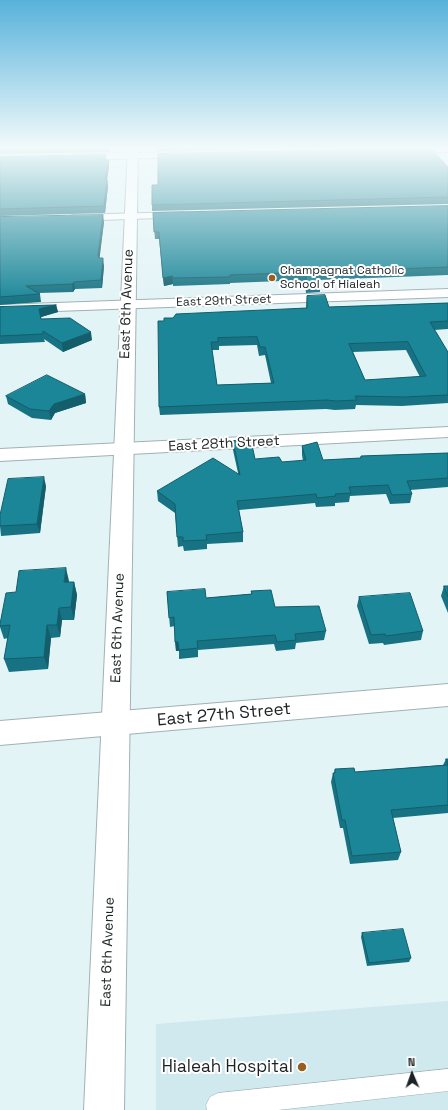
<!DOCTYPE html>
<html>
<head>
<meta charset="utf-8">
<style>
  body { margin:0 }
  #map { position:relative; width:448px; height:1110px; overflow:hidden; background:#e3f4f7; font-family:"Space Grotesk",sans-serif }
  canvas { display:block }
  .north { position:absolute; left:392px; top:1054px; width:40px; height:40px; -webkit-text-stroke:3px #fff; paint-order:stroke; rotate:358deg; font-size:11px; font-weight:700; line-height:16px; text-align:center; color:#1c2223 }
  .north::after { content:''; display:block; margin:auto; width:14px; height:18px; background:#1c2223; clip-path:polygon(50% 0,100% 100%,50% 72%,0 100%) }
</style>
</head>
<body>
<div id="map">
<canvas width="448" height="1110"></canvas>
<div class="north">N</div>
</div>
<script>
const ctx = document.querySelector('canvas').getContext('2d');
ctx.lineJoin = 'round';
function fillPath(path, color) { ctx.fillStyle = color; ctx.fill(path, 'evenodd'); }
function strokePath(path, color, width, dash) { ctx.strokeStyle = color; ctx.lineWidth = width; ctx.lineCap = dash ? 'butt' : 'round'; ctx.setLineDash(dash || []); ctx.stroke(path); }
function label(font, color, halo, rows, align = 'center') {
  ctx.font = font + ' "Space Grotesk",sans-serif'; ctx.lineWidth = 4; ctx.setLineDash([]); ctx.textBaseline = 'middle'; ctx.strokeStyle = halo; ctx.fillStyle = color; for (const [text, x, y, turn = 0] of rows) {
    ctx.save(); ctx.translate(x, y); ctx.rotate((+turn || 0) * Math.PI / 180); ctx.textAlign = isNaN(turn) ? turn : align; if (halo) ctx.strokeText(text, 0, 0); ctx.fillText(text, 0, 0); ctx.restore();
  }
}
const built = new Path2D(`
  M448,1001V1110H156V1024Z`);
const service = new Path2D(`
  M448,1069V1091L278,1110H207L206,1105L210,1097L218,1093Z`);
const minor = new Path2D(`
  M401,147H448V152H398V148Z
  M187,152L190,153L192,155L190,157L77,160L72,157L77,154Z
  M183,212L189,215L187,217L73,221L67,218L73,215Z
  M448,289V297L0,313V305Z
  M448,427V437L0,461V449Z
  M448,684V706L0,745V721Z`);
const tertiary = new Path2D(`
  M128,147H138L124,1110H84Z`);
const wall = new Path2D(`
  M0,147H110L109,152L0,154Z
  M155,147H384L158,151V148H155Z
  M0,157L109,160V166L107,179L108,186L105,213L0,216Z
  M448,167V204L152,211V205Z
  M448,206V275L318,280L320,284V292L306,293L305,282L282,283V281L230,283V284L173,286V284L164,286L159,239H155L153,213Z
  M0,217L104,222L99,258L104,266L102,288L75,289L73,292L38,293L40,294L41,302L0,305Z
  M307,296L329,307L448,303V329L434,330L448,352V403L402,406L356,405L355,409L335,410L326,409L160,415L159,407L164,321L173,318L306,308ZM257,345L259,356L265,355L271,383L217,385L212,350H219V346ZM406,350L420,377L365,380L353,352Z
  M56,305L58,312L41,317V319L92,340L63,352L44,339L45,342L0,344V307Z
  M85,394L86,403L55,413L51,420L32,418L8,404L6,396Z
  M233,441L255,459L282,462L303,461L302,455V446L323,460L360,458L361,456L448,453V487L410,490L412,494L410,503L390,504L386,494L350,496L349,502L335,503V506L316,507L315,503L239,510L243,532V542L207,544V549L184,551L183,546L178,547L175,513L158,501L157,491L238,473L233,450Z
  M46,486L40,533L1,536L0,526Z
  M69,581V582H74L77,595L74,620H62L60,637L51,638L48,669L9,672L4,659L8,638L4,639L0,627V624L16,592Z
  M444,586H448V613L441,596Z
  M251,591L275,607L326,631L324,640L296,643L295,649L276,651L274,644L198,650V657L179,659V651H176L175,626L170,627L167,592L206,598L251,594Z
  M359,597L423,631L421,640L384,645L383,643L369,644L357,606Z
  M446,759H448V813L393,818L401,852L398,860L350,864L343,828H340L331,782L333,773H334L335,769L355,772L443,765Z
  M362,933L411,958L409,962L367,966L361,937Z`);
const shadedWall = new Path2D(`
  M109,160V166L106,186L105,179Z
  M107,179L108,186L105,213L104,206Z
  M103,215L104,222L99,263L98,255Z
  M103,258L104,266L102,288L101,280Z
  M172,276L173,284L164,286L163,278Z
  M74,282L75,289L73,292L72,284Z
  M56,305L58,312L41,317L42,327L39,309Z
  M91,332L92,340L63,352L62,343Z
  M85,394L86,403L55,413L51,420L49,411L54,404Z
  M44,477L46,486L40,533L37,524Z
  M66,568L69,581L67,595L64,582Z
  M74,582L77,595L74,620L71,607Z
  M59,608L62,620L60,637L57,625Z
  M47,625L51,638L48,669L44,657Z
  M175,642H178L179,651H176Z`);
const building = new Path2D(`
  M0,147H92L0,148Z
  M430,148L448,167V197L152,205V185H158V154Z
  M106,155L105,160H109L105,179H107L104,206L0,209V157Z
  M448,206V267L315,272L320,284L306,285V275H283L284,273L230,275V277L173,278L172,276L163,278L159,232H154L153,213Z
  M103,215L98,255L99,258H103L101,280L74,282L72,284L26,286L40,294L0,297V217Z
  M325,295L329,307L448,303V321L430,322L448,352V395L404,397L355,396L357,400L336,401L327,400L159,407L158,321H164V318H173L176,314L307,308V296ZM257,337L260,347H265L274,383L217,385L211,342H218V338ZM408,342L426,376L365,380L349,344Z
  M56,305L39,309L41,319L70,318L91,332L62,343L43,331V334L0,336V307Z
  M47,375L85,394L54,404L49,411L30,409L6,396Z
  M251,440L255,459L279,457L282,462L306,460L302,446L317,442L323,460L361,458V456L448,453V478L407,481L412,494L392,495L388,485L349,487L351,493L335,494L336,496L317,498L316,494L237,501L243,532L206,535L207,540L183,541V537H177L175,504L157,491L213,458L240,475L233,441Z
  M44,477L37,524L0,526V515L8,479Z
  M66,568L64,582H74L71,607L59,608L57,625H47L44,657L4,659L10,625L0,626V624L6,593L16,592L19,571Z
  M444,586H448V596Z
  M205,589L206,598L252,594L251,591L271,590L275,607L319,606L326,631L295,634L296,640L277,642L275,635L197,641L198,648L179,650L178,642H175L174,617L169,618L167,592Z
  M410,593L423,631L386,636L385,634L371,635L359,597Z
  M446,759H448V805L391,810L401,852L352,856L345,820H342L333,773H335V769L354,768L355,772L448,765Z
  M403,929L411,958L369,963L362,933Z`);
const markers = [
  [272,278,4,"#9a5f20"],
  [302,1067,5,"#9a5f20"]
];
const farPoinames = [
  ["Champagnat Catholic",280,271],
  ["School of Hialeah",280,285]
];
const farStreetnames = [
  ["East 29th Street",224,301,-2]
];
const streetNames = [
  ["East 6th Avenue",127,304,-88],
  ["East 28th Street",224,444,-3],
  ["East 6th Avenue",118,628,-88],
  ["East 6th Avenue",108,952,-88]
];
const nearStreetnames = [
  ["East 27th Street",224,715,-5]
];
const nearPoinames = [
  ["Hialeah Hospital",293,1067]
];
fillPath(built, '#cfe9ee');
strokePath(service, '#a1b0b4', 1);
strokePath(minor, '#a1b0b4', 2);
strokePath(tertiary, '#a1b0b4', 2);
fillPath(service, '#fff');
fillPath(minor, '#fff');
fillPath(tertiary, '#fff');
fillPath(wall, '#177383');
fillPath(shadedWall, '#135e6a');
fillPath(building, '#1b8698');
strokePath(building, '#135e6a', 1);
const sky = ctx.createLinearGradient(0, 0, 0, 302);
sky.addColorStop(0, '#57b2db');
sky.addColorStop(0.49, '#f2fafb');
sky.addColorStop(1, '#f2fafb00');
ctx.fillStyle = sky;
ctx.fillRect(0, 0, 448, 302);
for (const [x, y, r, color] of markers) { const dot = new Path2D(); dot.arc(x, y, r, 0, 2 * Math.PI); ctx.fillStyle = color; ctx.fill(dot); strokePath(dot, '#fff', 1.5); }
label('12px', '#1c2223', '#fff', farPoinames, 'left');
label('12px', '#1c2223', '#fff', farStreetnames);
label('14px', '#1c2223', '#fff', streetNames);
label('17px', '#1c2223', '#fff', nearStreetnames);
label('17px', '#1c2223', '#fff', nearPoinames, 'right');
</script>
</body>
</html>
